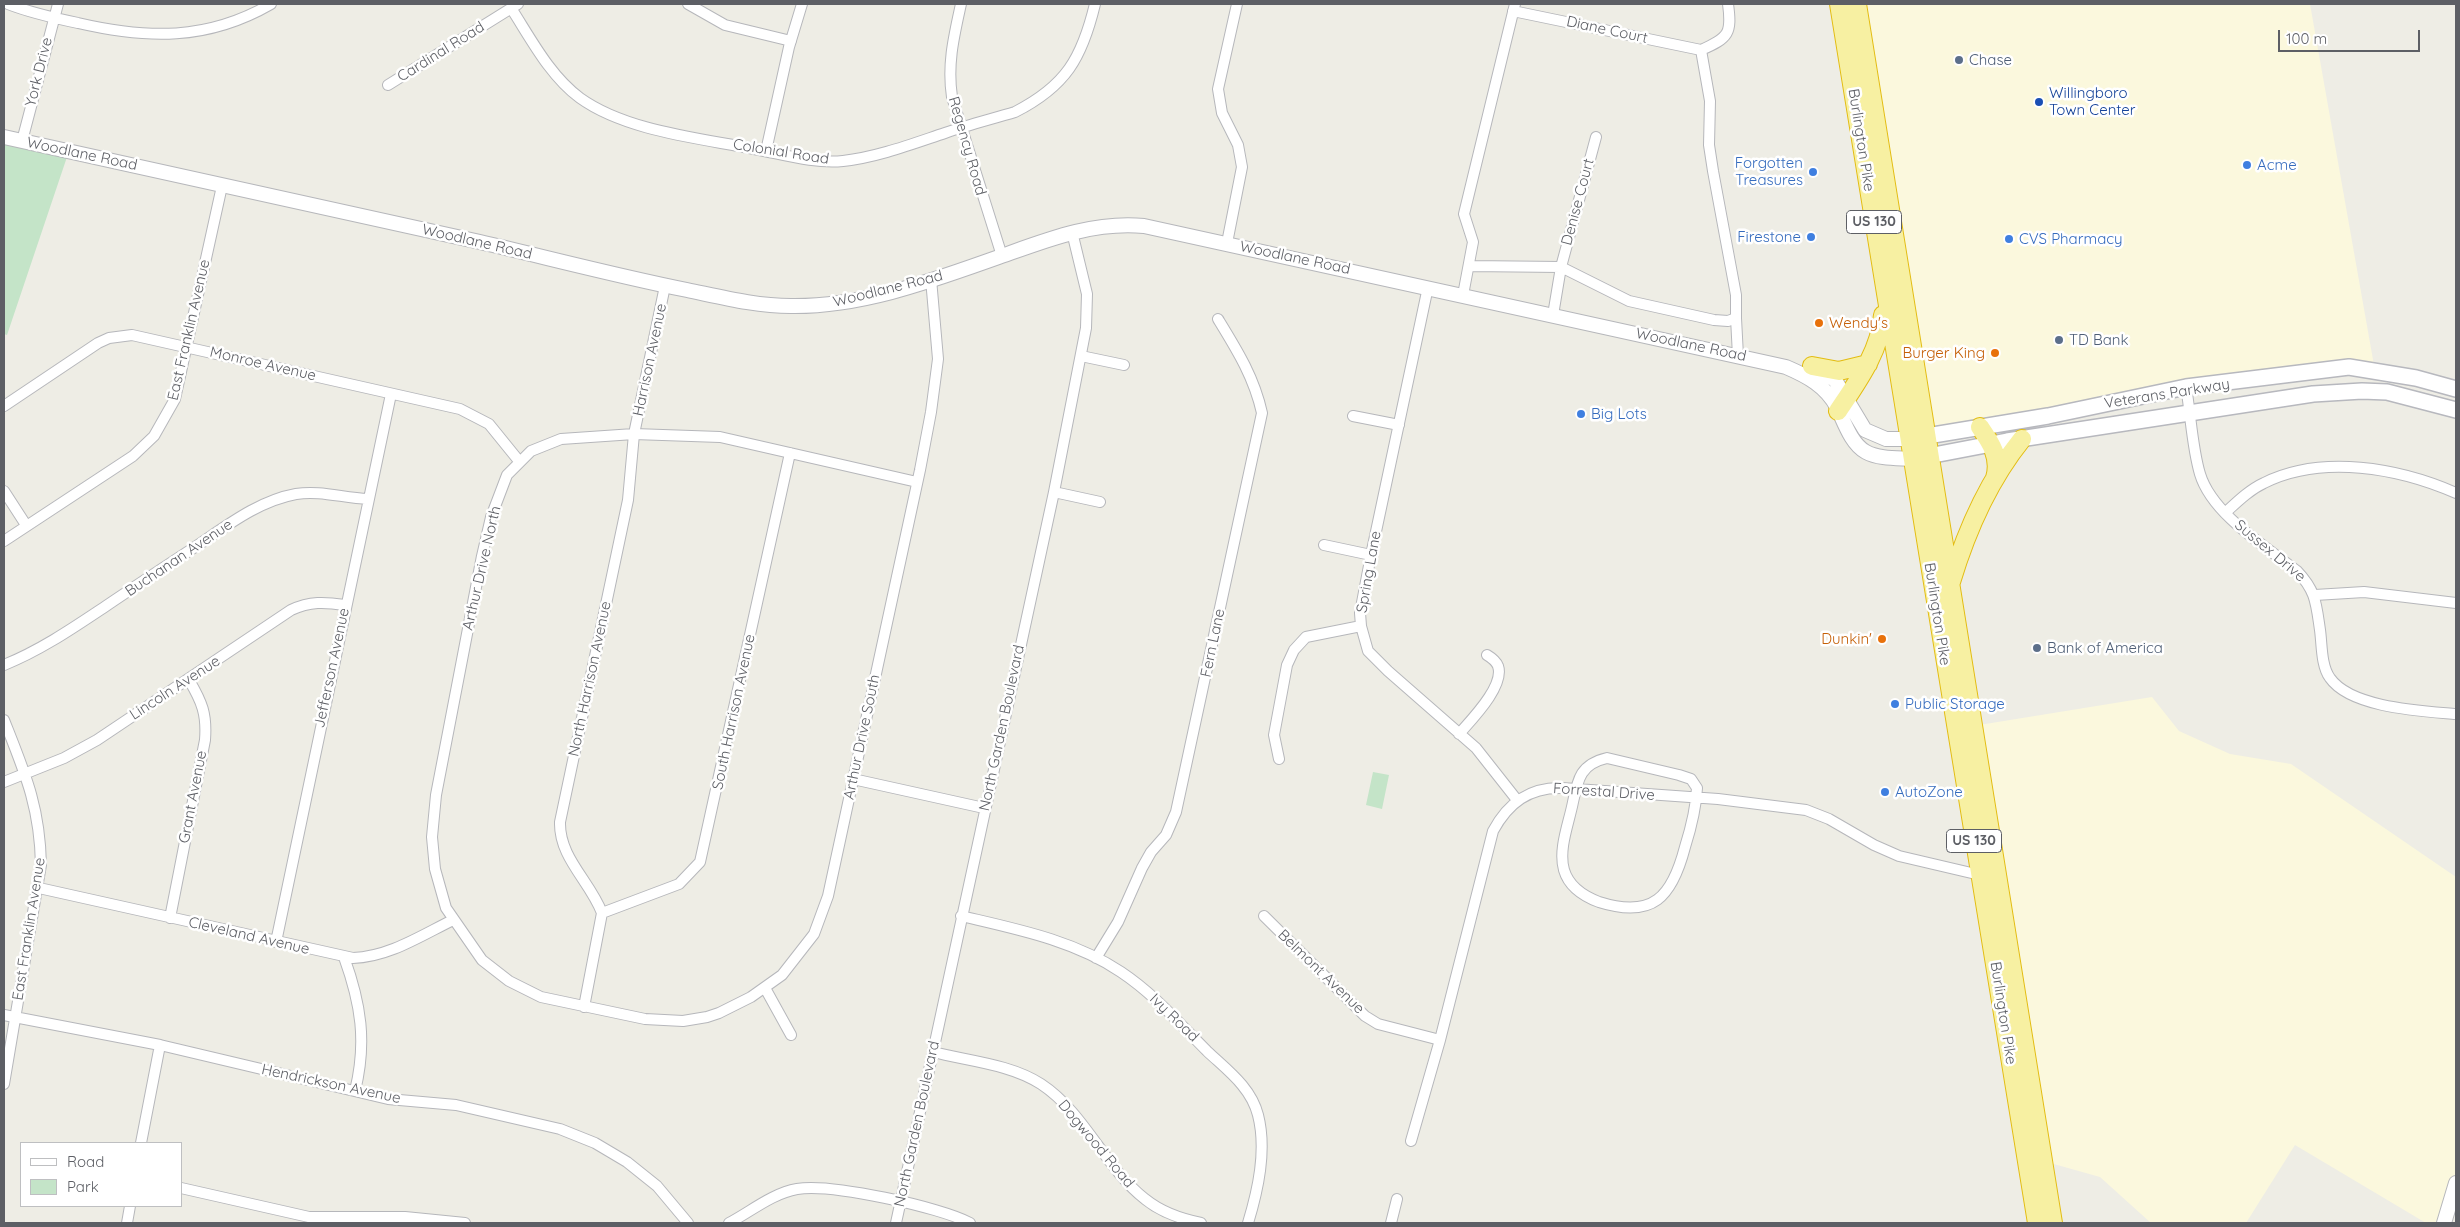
<!DOCTYPE html>
<html>
<head>
<meta charset="utf-8">
<style>
  body { margin:0 }
  #map { position:relative; width:2460px; height:1227px; overflow:hidden; background:#eeede5; font-family:Quicksand,sans-serif }
  canvas { display:block }
  .frame { position:absolute; inset:0; border:5px solid #5d5f65; pointer-events:none }
  .legend { position:absolute; left:20px; top:1142px; width:162px; height:65px; box-sizing:border-box; background:#fff; border:1px solid #bebfc1; margin:0; padding:6px 9px; list-style:none; font-size:15px; color:#5d5f65 }
  .legend li { display:flex; align-items:center; gap:10px; height:25px }
  .legend b { width:25px; border:1px solid #bebfc1 }
  .scale { position:absolute; left:2278px; top:30px; width:142px; height:22px; box-sizing:border-box; border:2px solid #5d5f65; border-top:0; padding-left:6px; font-size:15px; line-height:18px; white-space:nowrap; color:#5d5f65; -webkit-text-stroke:4px #fff; paint-order:stroke }
</style>
</head>
<body>
<div id="map">
<canvas width="2460" height="1227"></canvas>
<div class="frame"></div>
<ul class="legend">
<li><b style="height:6px;background:#fff"></b>Road</li>
<li><b style="height:14px;background:#c4e4c8"></b>Park</li>
</ul>
<div class="scale">100 m</div>
</div>
<script>
const ctx = document.querySelector('canvas').getContext('2d');
ctx.lineJoin = 'round';
function fillPath(path, color) { ctx.fillStyle = color; ctx.fill(path, 'evenodd'); }
function strokePath(path, color, width, dash) { ctx.strokeStyle = color; ctx.lineWidth = width; ctx.lineCap = dash ? 'butt' : 'round'; ctx.setLineDash(dash || []); ctx.stroke(path); }
function label(font, color, halo, rows, align = 'center') {
  ctx.font = font + ' Quicksand,sans-serif'; ctx.lineWidth = 5; ctx.setLineDash([]); ctx.textBaseline = 'middle'; ctx.strokeStyle = halo; ctx.fillStyle = color; for (const [text, x, y, turn = 0] of rows) {
    ctx.save(); ctx.translate(x, y); ctx.rotate((+turn || 0) * Math.PI / 180); ctx.textAlign = isNaN(turn) ? turn : align; if (halo) ctx.strokeText(text, 0, 0); ctx.fillText(text, 0, 0); ctx.restore();
  }
}
const commercial = new Path2D(`
  M1857,4H2310L2375,371L2349,367L1926,436Z
  M2152,697L2179,731L2230,754L2291,764L2456,877V1183L2444,1223H2426L2295,1145L2246,1223H2151L2100,1177L2043,1161L1973,726Z`);
const green = new Path2D(`
  M4,137L69,151L7,335L4,334Z
  M1373,772L1389,775L1382,809L1366,805Z`);
const minor = new Path2D(`
  M8,4C31,13 54,18 78,23C147,39 207,41 271,4
  M688,4L725,25L791,41
  M961,4C954,36 947,64 952,97L1002,256
  M511,8C531,39 550,76 580,98C626,131 699,138 754,149C782,154 814,164 843,161C878,157 912,144 945,133C968,125 992,119 1015,112C1066,86 1082,58 1095,4
  M1513,11L1701,50
  M1701,50C1729,38 1732,33 1728,4
  M388,85L518,4
  M22,141L58,4
  M766,151L789,47L802,4
  M1227,243L1242,167L1238,145L1222,113L1218,89L1237,4
  M1469,266L1561,267L1629,301L1714,320L1728,321L1736,318V295L1713,171L1709,145L1710,101L1701,50
  M1428,287L1371,555L1360,613L1361,626L1368,651L1388,671L1476,748L1517,800
  M1463,295L1473,242L1464,214L1515,4
  M1553,315L1561,267L1596,137
  M1736,318L1738,356
  M1081,356L1124,365
  M2186,387C2191,416 2192,447 2200,474C2212,514 2265,546 2297,571C2316,591 2316,603 2320,630C2322,644 2321,666 2330,678C2351,708 2422,711 2456,714
  M4,406L98,343L109,338L132,335L460,409L489,424L519,461
  M1353,416L1399,425
  M917,482L720,437L634,434L561,439L531,451L507,475L491,517L482,556L436,795L432,837L435,869L446,908L482,960L509,981L541,997L645,1019L683,1021L707,1017L719,1013L751,997L782,975L814,934L828,896L920,470L931,412L938,359L931,279
  M4,491L26,525
  M1054,492L1100,502
  M2225,513C2237,502 2249,490 2264,483C2322,454 2399,468 2456,493
  M4,541L133,456L154,436L175,399L222,186
  M1324,545L1371,555
  M2315,595L2364,592L2456,603
  M4,665C41,650 73,628 106,606C134,587 163,568 192,549C224,528 257,501 296,494C320,490 343,498 368,499
  M4,720C25,773 40,807 41,865L4,1084
  M1459,734C1471,720 1505,686 1498,666C1496,661 1492,658 1487,655
  M1607,758L1679,775L1691,779L1697,788C1696,808 1691,828 1685,847C1672,897 1653,919 1599,902C1583,896 1569,887 1564,870C1558,849 1569,823 1573,802C1578,778 1581,764 1607,758Z
  M1279,759L1274,735L1287,665L1294,650L1306,637L1361,626
  M853,779L984,808
  M4,782L64,758L97,740L291,610C310,601 325,602 345,605
  M39,888L353,958C389,957 422,935 453,920
  M602,913C590,881 559,858 560,822L628,500L634,434L665,286
  M602,913L679,884L700,862L790,453
  M961,916C1016,929 1073,940 1121,972C1154,994 1179,1023 1207,1051C1227,1070 1251,1087 1258,1115C1267,1150 1258,1190 1248,1223
  M1264,916L1365,1016L1378,1024L1440,1040
  M170,918L205,740C207,714 202,702 189,680
  M276,942L391,394
  M344,957C361,1004 367,1042 355,1091
  M1096,958L1118,922L1142,868L1151,852L1166,835L1176,812L1262,413C1254,377 1237,350 1218,319
  M765,988L791,1035
  M584,1007L602,913
  M4,1015L160,1045L388,1099L456,1105L560,1129L595,1143L627,1162L657,1186L688,1223
  M933,1052C968,1061 1010,1064 1041,1084C1085,1113 1105,1168 1145,1199C1161,1212 1181,1219 1201,1223
  M1411,1141L1440,1040L1493,831C1508,803 1529,787 1562,788L1718,799L1806,810L1829,819L1874,845L1899,856L1980,875
  M141,1143L160,1045
  M181,1188L309,1217H405L465,1223
  M127,1223L130,1206
  M729,1223C750,1212 773,1193 797,1189C830,1183 940,1207 970,1223
  M896,1223L1054,492L1086,328L1087,294L1072,232
  M1391,1223L1397,1199`);
const tertiary = new Path2D(`
  M4,137C163,172 322,206 480,242C549,258 617,276 687,290C721,297 756,306 791,306C861,307 931,281 996,258C1044,241 1092,221 1144,226L1786,367C1807,376 1826,386 1837,407C1844,421 1851,444 1866,452C1879,459 1897,458 1912,459
  M1817,369L1835,380L1865,430L1886,439H1908
  M2444,1223L2456,1183`);
const secondary = new Path2D(`
  M1915,438L2048,416L2186,387L2349,367L2416,378L2456,389
  M1918,458L2007,441L2313,394L2362,391L2387,392L2456,410`);
const trunk = new Path2D(`
  M1839,4L2037,1223
  M1857,4L2053,1223
  M1812,366L1839,371L1868,364
  M1838,411C1858,381 1880,351 1883,315
  M1980,427C1991,443 2001,458 1995,478
  M1951,582C1966,532 1989,480 2022,439`);
const markers = [
  [1959,60,5,"#5c6f8a"],
  [2039,102,5,"#1a4fb4"],
  [2247,165,5,"#3f7fe0"],
  [1813,172,5,"#3f7fe0"],
  [1811,237,5,"#3f7fe0"],
  [2009,239,5,"#3f7fe0"],
  [1819,323,5,"#e8710a"],
  [2059,340,5,"#5c6f8a"],
  [1995,353,5,"#e8710a"],
  [1581,414,5,"#3f7fe0"],
  [1882,639,5,"#e8710a"],
  [2037,648,5,"#5c6f8a"],
  [1895,704,5,"#3f7fe0"],
  [1885,792,5,"#3f7fe0"]
];
const shields = [
  [1874,222,55],
  [1974,841,55]
];
const shieldNames = [
  ["US 130",1874,222],
  ["US 130",1974,841]
];
const streetNames = [
  ["Diane Court",1607,30,12],
  ["Cardinal Road",441,52,-32],
  ["York Drive",39,72,-76],
  ["Burlington Pike",1861,140,81],
  ["Regency Road",967,146,74],
  ["Colonial Road",781,152,9],
  ["Woodlane Road",82,154,12],
  ["Denise Court",1578,202,-75],
  ["Woodlane Road",477,242,13],
  ["Woodlane Road",1295,258,12],
  ["Woodlane Road",888,289,-14],
  ["East Franklin Avenue",189,330,-77],
  ["Woodlane Road",1691,345,12],
  ["Harrison Avenue",650,360,-78],
  ["Monroe Avenue",263,364,13],
  ["Veterans Parkway",2167,394,-9],
  ["Sussex Drive",2270,551,40],
  ["Buchanan Avenue",179,558,-34],
  ["Arthur Drive North",482,568,-77],
  ["Spring Lane",1369,572,-80],
  ["Burlington Pike",1937,614,81],
  ["Fern Lane",1213,643,-78],
  ["Jefferson Avenue",332,668,-78],
  ["North Harrison Avenue",590,679,-78],
  ["Lincoln Avenue",175,688,-33],
  ["South Harrison Avenue",734,712,-78],
  ["North Garden Boulevard",1002,728,-78],
  ["Arthur Drive South",862,737,-78],
  ["Forrestal Drive",1604,792,4],
  ["Grant Avenue",193,797,-79],
  ["East Franklin Avenue",29,929,-81],
  ["Cleveland Avenue",249,936,13],
  ["Belmont Avenue",1321,972,44],
  ["Burlington Pike",2003,1013,81],
  ["Ivy Road",1174,1018,44],
  ["Hendrickson Avenue",331,1084,12],
  ["North Garden Boulevard",917,1124,-78],
  ["Dogwood Road",1096,1144,50]
];
const serviceNames = [
  ["Chase",1969,60],
  ["TD Bank",2069,340],
  ["Bank of America",2047,648]
];
const transitNames = [
  ["Willingboro",2049,93],
  ["Town Center",2049,110]
];
const shopNames = [
  ["Forgotten",1803,163,"right"],
  ["Treasures",1803,180,"right"],
  ["Acme",2257,165],
  ["Firestone",1801,237,"right"],
  ["CVS Pharmacy",2019,239],
  ["Big Lots",1591,414],
  ["Public Storage",1905,704],
  ["AutoZone",1895,792]
];
const foodNames = [
  ["Wendy's",1829,323,"left"],
  ["Burger King",1985,353],
  ["Dunkin'",1872,639]
];
fillPath(commercial, '#fbf8dd');
fillPath(green, '#c4e4c8');
strokePath(minor, '#b6b7bb', 12);
strokePath(tertiary, '#b6b7bb', 16);
strokePath(secondary, '#b7b8be', 18);
strokePath(trunk, '#e3bc11', 20);
strokePath(minor, '#fff', 10);
strokePath(tertiary, '#fff', 14);
strokePath(secondary, '#fff', 15);
strokePath(trunk, '#f7f0a2', 18);
for (const [x, y, r, color] of markers) { const dot = new Path2D(); dot.arc(x, y, r, 0, 2 * Math.PI); ctx.fillStyle = color; ctx.fill(dot); strokePath(dot, '#fff', 2); }
for (const [x, y, w] of shields) { const box = new Path2D(); box.roundRect(x - w / 2, y - 11.5, w, 23, 4); ctx.fillStyle = '#fff'; ctx.fill(box); strokePath(box, '#5d5f65', 1); }
label('bold 14px', '#5d5f65', null, shieldNames);
label('15px', '#5d5f65', '#fff', streetNames);
label('15px', '#4e5e75', '#fff', serviceNames, 'left');
label('15px', '#164399', '#fff', transitNames, 'left');
label('15px', '#366cbe', '#fff', shopNames, 'left');
label('15px', '#c56008', '#fff', foodNames, 'right');
</script>
</body>
</html>
